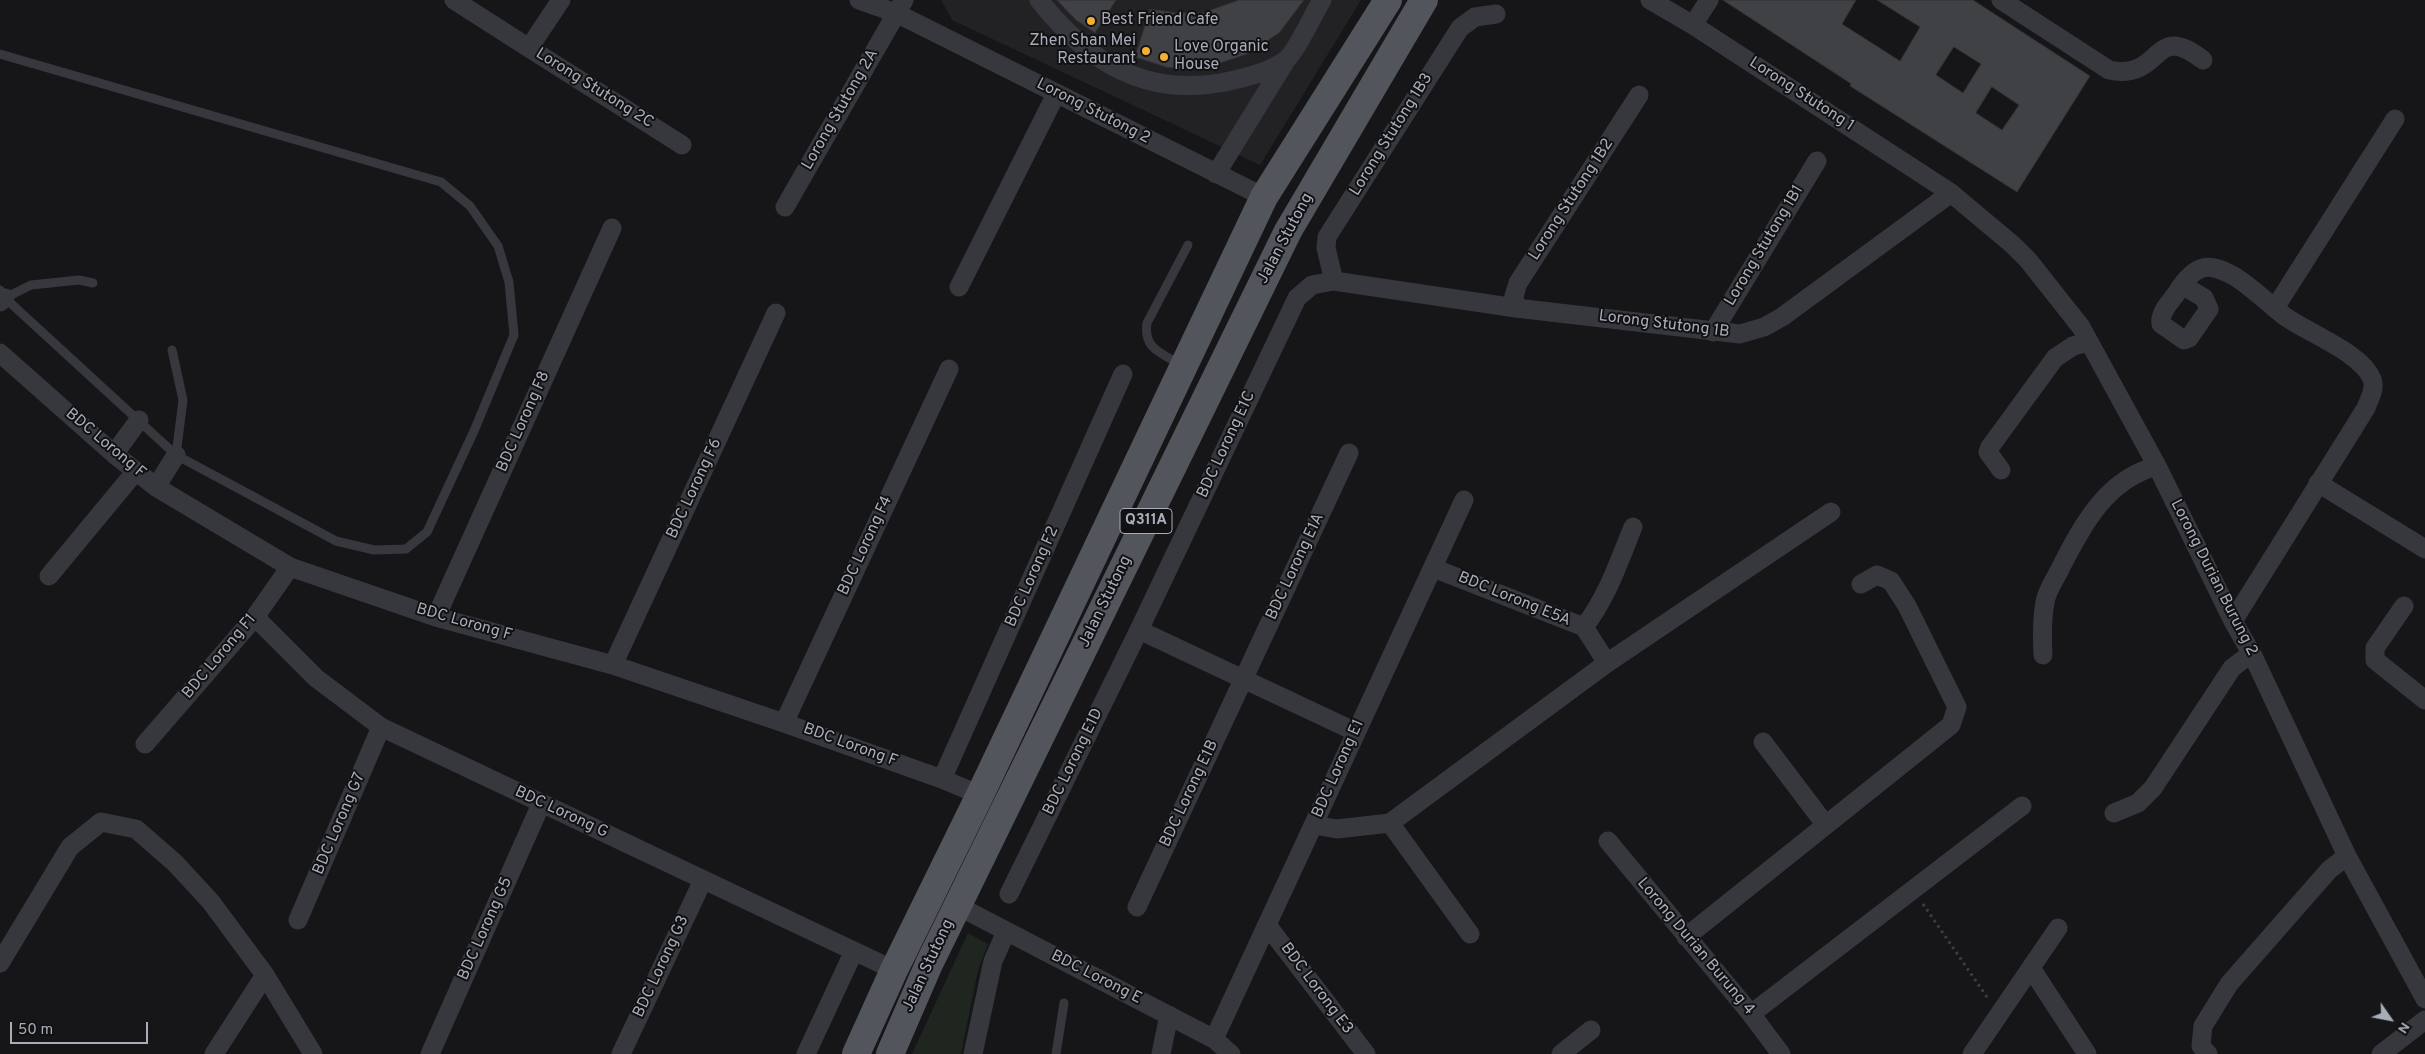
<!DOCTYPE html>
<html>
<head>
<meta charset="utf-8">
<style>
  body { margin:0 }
  #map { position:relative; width:2425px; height:1054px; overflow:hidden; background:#161618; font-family:Overpass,sans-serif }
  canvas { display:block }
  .north { position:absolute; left:2365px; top:994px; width:50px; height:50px; -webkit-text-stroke:4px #111113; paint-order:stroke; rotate:123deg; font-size:14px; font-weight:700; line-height:20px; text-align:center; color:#a8adb8 }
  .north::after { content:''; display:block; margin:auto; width:18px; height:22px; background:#a8adb8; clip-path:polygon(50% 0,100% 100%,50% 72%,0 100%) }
  .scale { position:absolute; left:10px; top:1022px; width:138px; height:22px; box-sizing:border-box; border:2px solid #a8adb8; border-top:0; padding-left:6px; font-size:15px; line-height:18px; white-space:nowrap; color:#a8adb8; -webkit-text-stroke:4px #111113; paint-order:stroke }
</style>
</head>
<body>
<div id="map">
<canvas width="2425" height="1054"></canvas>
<div class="north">N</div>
<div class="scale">50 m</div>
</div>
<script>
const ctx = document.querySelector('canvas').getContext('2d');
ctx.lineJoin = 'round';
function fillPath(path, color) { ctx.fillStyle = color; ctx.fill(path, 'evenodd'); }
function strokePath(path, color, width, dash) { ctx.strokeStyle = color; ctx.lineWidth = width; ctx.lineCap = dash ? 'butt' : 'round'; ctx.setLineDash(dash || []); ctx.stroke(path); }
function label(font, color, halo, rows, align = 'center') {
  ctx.font = font + ' Overpass,sans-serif'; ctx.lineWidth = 4; ctx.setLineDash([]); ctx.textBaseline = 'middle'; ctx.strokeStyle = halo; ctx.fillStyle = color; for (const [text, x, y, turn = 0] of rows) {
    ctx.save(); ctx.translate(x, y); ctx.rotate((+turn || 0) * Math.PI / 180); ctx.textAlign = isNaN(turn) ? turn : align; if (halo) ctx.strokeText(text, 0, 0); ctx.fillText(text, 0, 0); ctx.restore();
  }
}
const built = new Path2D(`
  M941,0H1361L1260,165L952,20Z`);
const green = new Path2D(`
  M968,933L988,944L978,970L961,1054H912Z`);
const building = new Path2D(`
  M1057,0H1116L1095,33L1076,20Z
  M1239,0H1304L1279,33L1247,54L1214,65L1182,69L1166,67L1135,57L1150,9L1177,13H1202Z
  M1723,0H1856L1842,24L1900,61L1920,27L1877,0H1973L2090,76L2017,192L1850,86L1851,84ZM1954,47L1981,64L1963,93L1936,75ZM1992,87L2019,105L2002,130L1976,113Z`);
const path = new Path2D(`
  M1923,904L1989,1000`);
const service = new Path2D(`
  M0,54L441,182L470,206L498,246L509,282L514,335L474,431L427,532L406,549L374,550L336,541L176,455L5,298L0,290
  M5,298L31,285L79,280L93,283
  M172,350L183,400L176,455
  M1181,365C1162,353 1143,349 1147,323L1188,245
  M1056,1054L1064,1003`);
const minor = new Path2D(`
  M454,0L529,48
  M561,0L529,48L682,145
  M859,0L896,13L1264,197
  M1039,0C1089,63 1147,99 1230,81C1250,76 1270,72 1287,59C1297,50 1314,13 1322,0
  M1650,0L1693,25L1951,193L2013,245L2028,260L2081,327L2157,466L2233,621L2254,658L2347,856L2425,999
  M2001,0L2109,70C2150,79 2154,45 2175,46C2186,47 2195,54 2203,60
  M1693,25L1709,0
  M1216,174L1285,62
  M785,207L904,0
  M1334,281L1326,248L1327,237L1460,28L1475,17L1496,14
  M2182,285L2204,298L2209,309L2189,338L2184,340L2161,324C2159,313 2170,302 2176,294C2182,284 2191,271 2203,268C2212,265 2224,271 2232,275C2246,282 2270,305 2283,315C2307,333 2361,352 2372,379C2376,389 2369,399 2366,408L2233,621
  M959,287L1056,94
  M0,302L5,298
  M1516,308L1514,296L1518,283L1639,95
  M2275,308L2395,119
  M1713,332L1817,161
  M0,353L114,454L156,487L290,567L436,617L613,665L784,723L942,779L980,795
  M114,454L139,420
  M2001,470L1988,452L1990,447L2055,358L2073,346L2089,342
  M2318,483L2425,549
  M156,487L176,455
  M1433,568L1584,627L1607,663
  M49,576L136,471
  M2404,606L2375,648V660L2425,700
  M255,617L316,678L381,727L894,970
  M436,617L612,228
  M1584,627C1607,598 1619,561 1633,527
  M1139,630L1356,732
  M2043,655C2042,637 2042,619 2045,602C2047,590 2056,578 2061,567C2083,524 2107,479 2157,466
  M613,665L776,313
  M784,723L949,369
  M1763,742L1825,824
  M145,744L255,617L290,567
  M942,779L1123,374
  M2114,813L2138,803L2153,788L2232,668L2244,659L2254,658
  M1390,823L1470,934
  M1314,825L1337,829L1390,823L1607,663L1831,512
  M1608,841L1751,1014L1781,1054
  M1009,894L1139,630L1297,298L1312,285L1334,281L1516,308L1740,334L1764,327L1782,317L1951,193
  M958,906L1214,1039L1231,1054
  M1137,907L1349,453
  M298,920L381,727
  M1267,925L1366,1054
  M1686,937L1951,725L1957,707L1907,606L1891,581L1877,575L1861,584
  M0,963L70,847L101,822L136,829L175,863L211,902L265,975L313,1054
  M2031,968L2087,1054
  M1751,1014L2022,806
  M1214,1039L1464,500
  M214,1054L265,975
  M430,1054L541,804
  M621,1054L703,880
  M806,1054L854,951
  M973,1054L993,961L1006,932
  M1161,1054L1169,1015
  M1561,1054L1591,1030
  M1972,1054L2058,928
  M2208,1054L2201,1046L2203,1026L2229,984L2329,870L2347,856
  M2381,1054L2425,1020`);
const primary = new Path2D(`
  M856,1054L894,970L980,795L1264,197L1388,0
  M890,1054L929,964L1288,231L1424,0`);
const markers = [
  [1091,21,5,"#f2b134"],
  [1146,51,5,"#f2b134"],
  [1164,57,5,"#f2b134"]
];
const shields = [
  [1146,521,52]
];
const shieldNames = [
  ["Q311A",1146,521]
];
const poiNames = [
  ["Best Friend Cafe",1101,21],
  ["Zhen Shan Mei",1136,42,"right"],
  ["Restaurant",1136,60,"right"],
  ["Love Organic",1174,48],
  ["House",1174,66]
];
const streetNames = [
  ["Lorong Stutong 2C",594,89,32],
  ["Lorong Stutong 1",1801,95,33],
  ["Lorong Stutong 2A",841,110,-60],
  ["Lorong Stutong 2",1093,112,27],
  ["Lorong Stutong 1B3",1392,135,-58],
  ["Lorong Stutong 1B2",1572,200,-57],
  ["Jalan Stutong",1286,239,-62],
  ["Lorong Stutong 1B1",1765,246,-59],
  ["Lorong Stutong 1B",1664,325,7],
  ["BDC Lorong F8",524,422,-66],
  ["BDC Lorong F",105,444,40],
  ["BDC Lorong E1C",1227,445,-65],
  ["BDC Lorong F6",695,489,-65],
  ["BDC Lorong F4",866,546,-65],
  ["BDC Lorong E1A",1296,567,-65],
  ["BDC Lorong F2",1033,577,-66],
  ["Lorong Durian Burung 2",2213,578,63],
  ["BDC Lorong E5A",1514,600,22],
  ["Jalan Stutong",1106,602,-64],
  ["BDC Lorong F",464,623,16],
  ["BDC Lorong F1",220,657,-50],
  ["BDC Lorong F",850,746,20],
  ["BDC Lorong E1D",1074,762,-64],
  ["BDC Lorong E1",1339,769,-66],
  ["BDC Lorong E1B",1190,794,-65],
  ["BDC Lorong G",561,813,25],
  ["BDC Lorong G7",340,824,-67],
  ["BDC Lorong G5",486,929,-66],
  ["Lorong Durian Burung 4",1695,947,50],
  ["Jalan Stutong",929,966,-65],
  ["BDC Lorong G3",662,967,-65],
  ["BDC Lorong E",1096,978,27],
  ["BDC Lorong E3",1316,989,53]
];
fillPath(built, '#222225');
fillPath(green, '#1e261f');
fillPath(building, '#404145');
strokePath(building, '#303034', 1);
strokePath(path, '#3d3f44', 3, [2.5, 4]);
strokePath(service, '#37383d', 9);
strokePath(minor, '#37383d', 19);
strokePath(primary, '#53555c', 28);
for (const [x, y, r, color] of markers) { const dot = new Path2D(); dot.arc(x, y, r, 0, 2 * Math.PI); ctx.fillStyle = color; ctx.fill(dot); strokePath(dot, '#111113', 2); }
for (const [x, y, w] of shields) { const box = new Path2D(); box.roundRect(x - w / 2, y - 12.5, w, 25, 4); ctx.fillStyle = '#111113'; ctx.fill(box); strokePath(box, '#a8adb8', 1); }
label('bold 15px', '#a8adb8', null, shieldNames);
label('16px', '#a8adb8', '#111113', poiNames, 'left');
label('16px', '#a8adb8', '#111113', streetNames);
</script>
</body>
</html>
